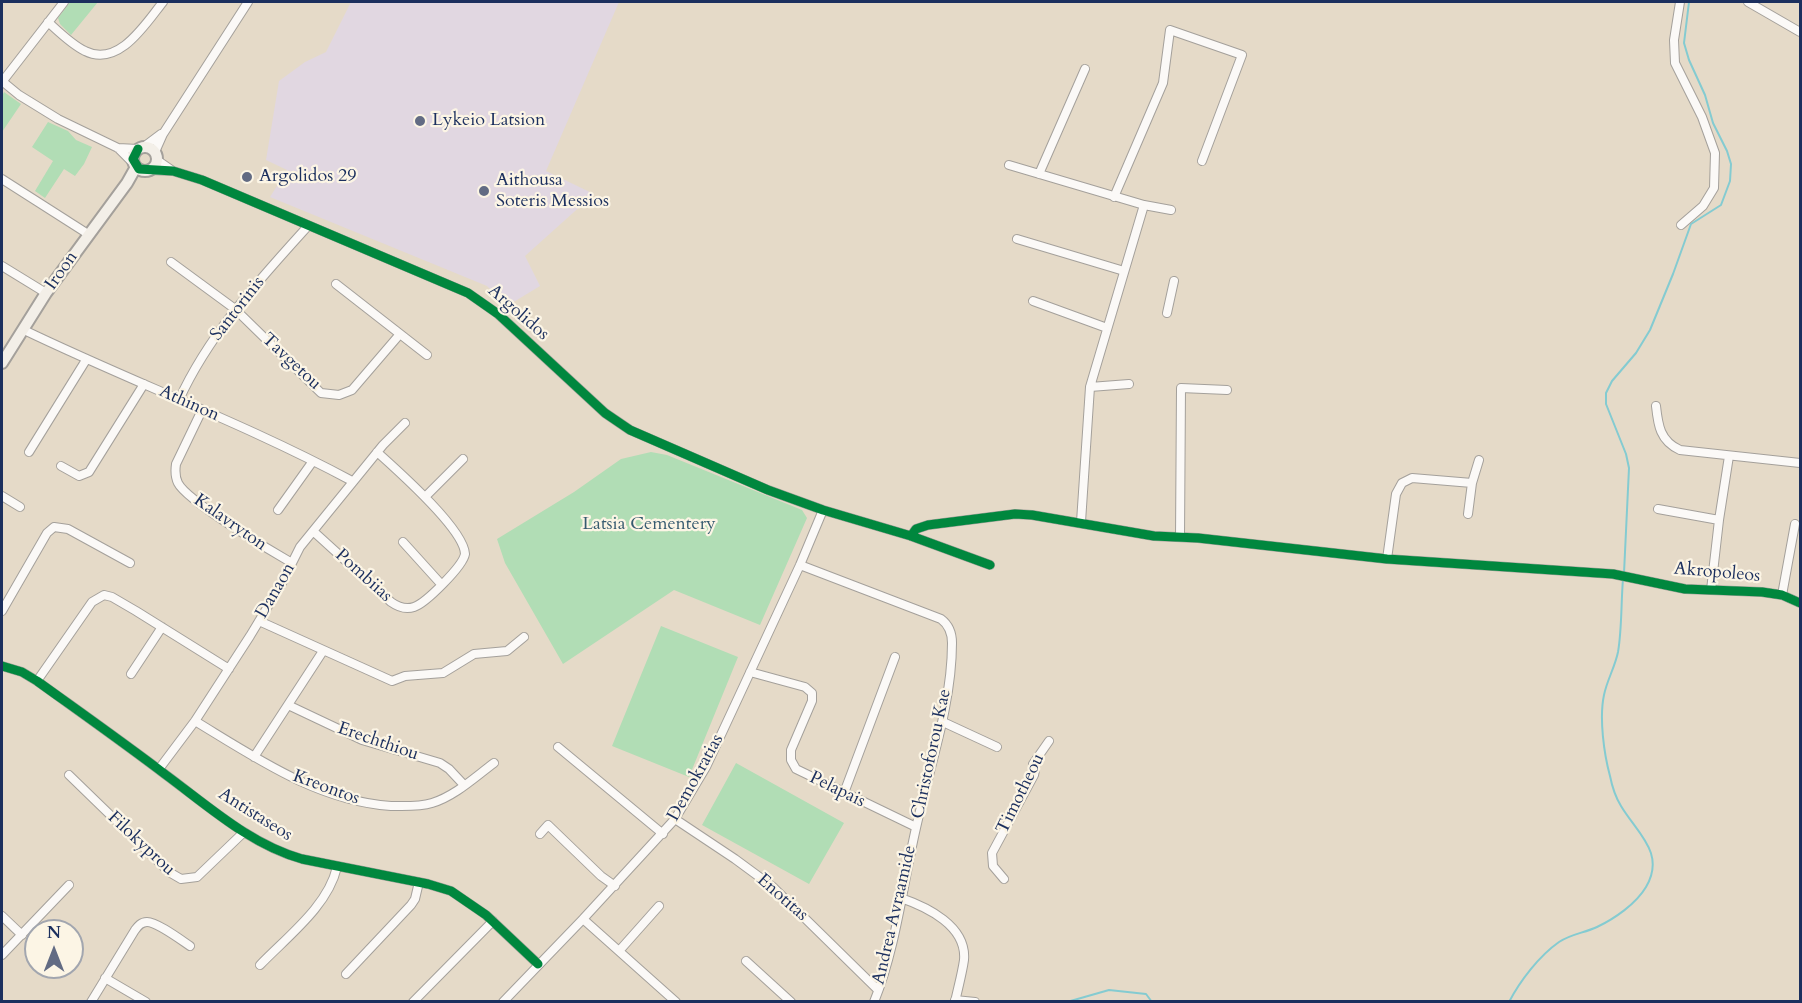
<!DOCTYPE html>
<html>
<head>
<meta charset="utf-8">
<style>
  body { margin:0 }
  #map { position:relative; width:1802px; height:1003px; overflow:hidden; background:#e5dac8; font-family:Cardo,serif }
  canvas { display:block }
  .frame { position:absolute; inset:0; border:3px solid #1b2f5e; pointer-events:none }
  .north { position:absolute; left:24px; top:919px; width:60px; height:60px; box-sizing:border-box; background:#fcf5e5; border:2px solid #a2a6af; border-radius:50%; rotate:0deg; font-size:16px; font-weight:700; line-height:24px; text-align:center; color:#1b2f5e }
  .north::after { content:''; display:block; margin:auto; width:21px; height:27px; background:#626b83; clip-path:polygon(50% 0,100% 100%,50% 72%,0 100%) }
</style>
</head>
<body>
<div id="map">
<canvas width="1802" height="1003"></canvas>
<div class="frame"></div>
<div class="north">N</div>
</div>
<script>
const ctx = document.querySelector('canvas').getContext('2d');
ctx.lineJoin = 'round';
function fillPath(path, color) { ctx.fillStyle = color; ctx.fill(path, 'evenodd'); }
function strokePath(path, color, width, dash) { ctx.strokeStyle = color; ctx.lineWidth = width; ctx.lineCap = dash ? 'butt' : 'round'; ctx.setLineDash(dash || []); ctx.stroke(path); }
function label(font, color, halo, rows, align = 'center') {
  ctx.font = font + ' Cardo,serif'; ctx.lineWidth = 4.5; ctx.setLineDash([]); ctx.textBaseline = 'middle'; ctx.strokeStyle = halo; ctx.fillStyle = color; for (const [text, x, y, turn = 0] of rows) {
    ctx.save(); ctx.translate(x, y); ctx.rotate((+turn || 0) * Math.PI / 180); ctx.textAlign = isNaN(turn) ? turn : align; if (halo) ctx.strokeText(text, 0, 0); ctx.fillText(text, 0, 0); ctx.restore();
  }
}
const built = new Path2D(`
  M351,2H619L546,171L594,194L525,256L540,286L507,306L487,286L270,197L287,170L266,160L279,81L305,62L326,52Z`);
const green = new Path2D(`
  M70,2H98L71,35L60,24L58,18Z
  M4,92L21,104L2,132V96Z
  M48,122L68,131L76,140L92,147L84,164L75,176L64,169L45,198L35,191L53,161L32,147Z
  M651,452L667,455L802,510L807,518L760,625L674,590L563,664L505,563L497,539L574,492L621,459Z
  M661,626L738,657L689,777L612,746Z
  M736,763L844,823L809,884L702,825Z`);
const stream = new Path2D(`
  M1624,573L1629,468L1626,454L1606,404V393L1612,381L1636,353L1650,330L1673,274L1691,224L1721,205L1730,181L1731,164L1727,151L1713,123L1705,95L1689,60L1684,43L1689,2
  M1067,1002L1109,990L1146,994L1152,1002
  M1509,1002C1520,981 1539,956 1559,942C1571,934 1584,933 1597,927C1614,919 1636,904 1646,887C1666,853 1637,833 1621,806C1616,798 1612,786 1610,776C1604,754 1599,718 1604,695C1607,680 1615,667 1618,652C1622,629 1621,602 1623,579`);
const street = new Path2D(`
  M1680,2L1674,40L1675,63L1702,117L1715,153L1714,188L1703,206L1681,225
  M1748,2L1800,32
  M48,22C59,32 72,45 85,51C119,68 146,23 163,2
  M2,81L19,95L58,119L118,148L133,163
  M2,82L64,2
  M145,146L161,134
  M118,148L138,149
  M155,152L163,134L248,2
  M157,160L173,171
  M1009,165L1144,205L1171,210
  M151,170L173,171L202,180L468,293L498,314L605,413L630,430L768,490L823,510L911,536L990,565
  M1039,174L1085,69
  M2,179L88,234
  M1114,197L1163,83L1170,30L1242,55L1202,161
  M1017,239L1124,271
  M171,262L235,309L321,393L339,395L352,390L400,334
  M2,266L46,293
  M336,284L427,355
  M1033,301L1107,328
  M1167,313L1174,281
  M24,330C132,382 246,424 352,481
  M1090,387L1129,384
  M179,400C209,334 260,279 308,226
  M1656,406C1658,425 1660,441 1680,450L1800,463
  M202,410L176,464C175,471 175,477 178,483C187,501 271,551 292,563
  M29,452L86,360
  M61,466L79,476L89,472L144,384
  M2,496L20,507
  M425,497L463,459
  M1658,509L1719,520
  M278,510L313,461
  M1468,514L1472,483L1479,460
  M1081,522L1090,387L1144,205
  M313,531L391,602C398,607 405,610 414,607C426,603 463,566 465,554C464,529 397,470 377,452
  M911,536L916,529L928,525L1015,514L1032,515L1154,536L1198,538L1387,559L1613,574L1685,589L1762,592L1782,595L1800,603
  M1180,537L1181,388L1227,390
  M403,542L441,584
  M1387,559L1396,494L1402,483L1412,478L1472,483
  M800,565L941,619C949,625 952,633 952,643C952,705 929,768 916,828C903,884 896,948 874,1002
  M1711,590L1719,520L1729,456
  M1782,595L1795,524
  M2,611L47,533L54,527L68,529L130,563
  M259,621L392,681L405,676L443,673L474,654L507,651L524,637
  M2,666L22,672L37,681C80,712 124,743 166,775C208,806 251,845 302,859L428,884L451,891L486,915L538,964
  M750,672L805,687L812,693V701L791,750V760L796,769L916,827
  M131,674L162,627
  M37,681L92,602L104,595L112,597L136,611L229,669
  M288,705L362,740L440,763L449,769L464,785
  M195,721C256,758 318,801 391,806C405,806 419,807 432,803C455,796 475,777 494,763
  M943,722L997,747
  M558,747L663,834
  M254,757L323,651
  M159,769L195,721L250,636L282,583L300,547L383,445L405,423
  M69,775L169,872L181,879L197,877L244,832
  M844,793L895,657
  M675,819L735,859L773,887L878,990
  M540,834L548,825L601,876L615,886
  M1004,879L993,866L992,853L1034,775L1035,770L1033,764L1049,741
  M901,898C927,907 967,926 964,960C962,974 958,988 955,1002
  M2,916L22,935
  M583,919L676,1002
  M619,951L659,906
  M2,955L69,885
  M746,961L791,1002
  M260,965C288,936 328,906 337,867
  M346,974L411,905L415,899L419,882
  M105,978L146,1002
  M955,1000L975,1002
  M91,1002L135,930C138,926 141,922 147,922C157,922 181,940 190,946
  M413,1002L493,921
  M503,1002L583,919L675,819L706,767L800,565L823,510`);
const secondary = new Path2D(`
  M133 159a12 12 0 1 1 24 0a12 12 0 1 1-24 0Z
  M2,363L46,293L127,183L136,167`);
const cycleway = new Path2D(`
  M138,149L133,159L139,169L173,171L202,180L468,293L498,314L605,413L630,430L768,490L823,510L911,536L990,565
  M911,536L916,529L928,525L1015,514L1032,515L1154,536L1198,538L1387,559L1613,574L1685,589L1762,592L1782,595L1800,603
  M2,666L22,672L37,681C80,712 124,743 166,775C208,806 251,845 302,859L428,884L451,891L486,915L538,964`);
const markers = [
  [420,121,6,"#626b83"],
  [247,177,6,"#626b83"],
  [484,191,6,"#626b83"]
];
const poiNames = [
  ["Lykeio Latsion",432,121],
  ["Argolidos 29",259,177],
  ["Aithousa",496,181],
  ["Soteris Messios",496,202]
];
const streetNames = [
  ["Iroon",62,271,-55],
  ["Santorinis",238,309,-52],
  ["Argolidos",518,313,41],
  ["Tavgetou",291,362,43],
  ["Athinon",189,404,24],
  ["Kalavryton",230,523,35],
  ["Akropoleos",1717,573,5],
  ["Pombiias",363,576,42],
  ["Danaon",276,591,-60],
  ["Erechthiou",378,742,19],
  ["Christoforou Kae",932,754,-78],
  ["Demokratias",696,778,-61],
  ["Kreontos",326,788,20],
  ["Pelapais",837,790,26],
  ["Timotheou",1021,794,-64],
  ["Antistaseos",255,815,32],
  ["Filokyprou",141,844,43],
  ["Enotitas",782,898,41],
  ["Andrea Avraamide",895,915,-77]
];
const parkNames = [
  ["Latsia Cementery",649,525]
];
fillPath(built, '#e1d7e1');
fillPath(green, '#b1ddb5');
strokePath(stream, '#84cbd1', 2);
strokePath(street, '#a4a09b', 10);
strokePath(secondary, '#a4a09b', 14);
strokePath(street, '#fbf9f7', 8);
strokePath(secondary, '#f3efe8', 10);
strokePath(cycleway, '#00873e', 9);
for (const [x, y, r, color] of markers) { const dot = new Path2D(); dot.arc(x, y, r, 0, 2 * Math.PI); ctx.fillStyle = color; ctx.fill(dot); strokePath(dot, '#fcf5e5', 2); }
label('18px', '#1b2f5e', '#fcf5e5', poiNames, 'left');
label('18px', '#1b2f5e', '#fcf5e5', streetNames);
label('18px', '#365b70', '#fcf5e5', parkNames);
</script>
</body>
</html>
